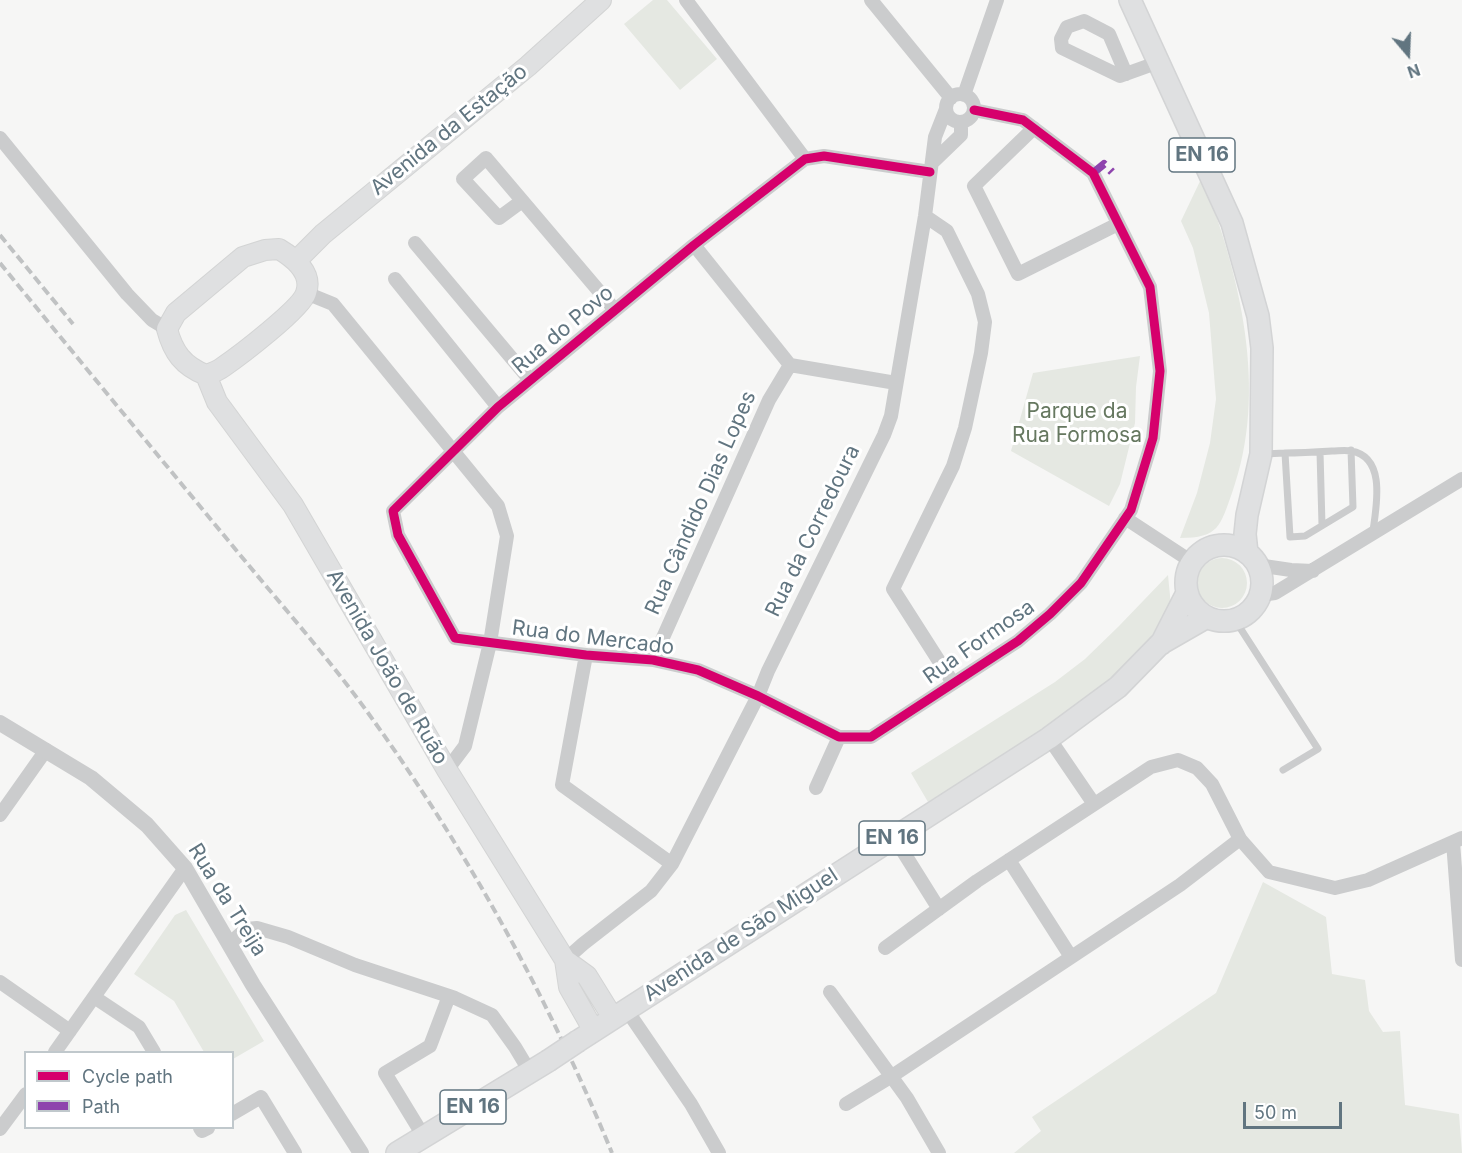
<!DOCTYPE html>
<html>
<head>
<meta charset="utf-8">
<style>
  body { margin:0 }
  #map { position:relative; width:1462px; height:1153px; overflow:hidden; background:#f6f6f5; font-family:Inter,sans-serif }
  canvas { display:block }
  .legend { position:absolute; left:24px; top:1051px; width:210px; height:78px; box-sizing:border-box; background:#fff; border:2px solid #c0c8cc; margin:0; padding:8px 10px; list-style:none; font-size:18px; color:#617580 }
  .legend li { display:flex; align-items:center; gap:12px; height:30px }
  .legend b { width:30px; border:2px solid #c0c8cc }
  .north { position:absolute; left:1378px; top:24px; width:60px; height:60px; -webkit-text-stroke:4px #fff; paint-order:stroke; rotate:161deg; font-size:16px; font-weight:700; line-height:24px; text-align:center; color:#617580 }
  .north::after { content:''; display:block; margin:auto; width:21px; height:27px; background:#617580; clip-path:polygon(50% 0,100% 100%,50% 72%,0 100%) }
  .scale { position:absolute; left:1243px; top:1102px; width:99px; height:27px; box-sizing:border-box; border:3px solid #617580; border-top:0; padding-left:8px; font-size:18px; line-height:21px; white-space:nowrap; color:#617580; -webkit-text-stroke:4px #fff; paint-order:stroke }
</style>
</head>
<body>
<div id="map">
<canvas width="1462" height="1153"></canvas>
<ul class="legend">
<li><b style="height:8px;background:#d6006c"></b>Cycle path</li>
<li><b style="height:8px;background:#8e44ad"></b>Path</li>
</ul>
<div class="north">N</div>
<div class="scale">50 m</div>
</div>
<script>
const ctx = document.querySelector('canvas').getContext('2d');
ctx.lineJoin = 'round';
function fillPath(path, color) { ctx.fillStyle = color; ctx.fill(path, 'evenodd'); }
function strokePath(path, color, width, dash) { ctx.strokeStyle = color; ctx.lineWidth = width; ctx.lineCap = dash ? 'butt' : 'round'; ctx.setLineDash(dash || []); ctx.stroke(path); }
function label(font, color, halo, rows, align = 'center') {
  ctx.font = font + ' Inter,sans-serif'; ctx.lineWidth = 6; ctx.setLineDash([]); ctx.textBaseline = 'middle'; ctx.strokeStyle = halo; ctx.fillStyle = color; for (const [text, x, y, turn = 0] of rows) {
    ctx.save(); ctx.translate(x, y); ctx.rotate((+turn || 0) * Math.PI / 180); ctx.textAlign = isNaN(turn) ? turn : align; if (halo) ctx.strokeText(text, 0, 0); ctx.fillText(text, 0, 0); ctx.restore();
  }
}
const green = new Path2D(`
  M653,0H667L717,59L680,90L624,24Z
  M1202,177C1240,275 1269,391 1232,493C1220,526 1219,538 1180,538L1197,493L1210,443L1216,399L1209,313L1193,248L1181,221Z
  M1140,356L1136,387L1135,423L1120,484L1109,506L1011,451L1033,373Z
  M1197 583a25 25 0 1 1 50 0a25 25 0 1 1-50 0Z
  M1168,575L1171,606L1160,633L1113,685L997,761L928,802L911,773L1055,682L1085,659L1119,626Z
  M1263,882L1326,917L1332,974L1365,980L1369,1011L1383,1032L1400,1031L1405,1105L1459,1114L1462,1153H1014L1041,1131L1032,1117L1216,993Z
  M186,910L264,1041L233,1059L232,1052H204L174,1001L134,974L175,915Z`);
const service = new Path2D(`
  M1351,450L1353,507L1305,536L1290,537L1285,453C1301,453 1317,452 1332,451C1338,451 1345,450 1351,451C1387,457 1376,507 1373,531
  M1320,452L1322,525
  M1264,454L1285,453
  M1235,620L1318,749L1283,770`);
const minor = new Path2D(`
  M686,0L805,159
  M871,0L951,98
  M1126,74L1109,34L1084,21L1067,27L1061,39L1062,48L1120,76L1159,62
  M946 108a14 14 0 1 1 28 0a14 14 0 1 1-28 0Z
  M964,95L997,0
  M1034,128L974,186L1018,274L1118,224
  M0,138L127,294L152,320L167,329
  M933,162L961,135V122
  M930,172L824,156L805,159L694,245L498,407L393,511L398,535L455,638L586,655L653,660L698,670L758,696L839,737H871L1018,641L1050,614L1081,583L1131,510L1153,438L1160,371L1150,287L1093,173L1023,120L974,110
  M522,201L499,218L463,179L486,158L615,310
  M925,216L947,231L978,294L985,322L981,353L965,428L953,466L893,589L953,683
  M415,243L530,380
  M694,245L790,365L896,383
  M395,279L498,407
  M306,293L333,304L498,506L507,536L490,643L465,746L447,770
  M1125,518L1183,556L1194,561
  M1257,565L1291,570L1313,571
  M1261,595L1275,593L1462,479
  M586,655L562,785L672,864
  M653,660L769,400L790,365
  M1049,738L1094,804
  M816,788L839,737
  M0,815L46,750
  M894,837L939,909
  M1453,842L1462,960
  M1009,860L1071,957
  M229,944L246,929L257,928L288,937L355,965L455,998L492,1015L515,1047L530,1072
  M885,948L977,881L1151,767L1178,760L1197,768L1212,784L1240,839L1269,872L1335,888L1368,880L1462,838
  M565,960L583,944L651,891L672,864L758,696L768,671L884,435L891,416L925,216L935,137L946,109
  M0,982L70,1031
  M830,992L907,1098L939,1153
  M94,997L139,1027L154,1052
  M626,1009L691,1104L719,1153
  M55,1052L185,868
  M846,1104L892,1076L1180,885L1240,839
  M232,1114L261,1097L295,1153
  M200,1128L202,1131L208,1128
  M0,1129L26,1094
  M424,1137L385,1073L430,1046L449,996`);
const tertiary = new Path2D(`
  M0,723L91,778L147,825L185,868L253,985L361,1153`);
const secondary = new Path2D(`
  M279,249C294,258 313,273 306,293C301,309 239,356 223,367C218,371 212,373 206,375C183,366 173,352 167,329L176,313L243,257L265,250Z
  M297,260L323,234L528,66L601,0
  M206,375L217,402L293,505L447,770L565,960L587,976L613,1018
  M565,960L569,987L594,1031`);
const primary = new Path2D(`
  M1130,0L1232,223L1258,316L1262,348L1261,454L1247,515L1245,534L1247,553
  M1186 583a38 38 0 1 1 76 0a38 38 0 1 1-76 0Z
  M1161,644L1187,593
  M578,1041L1049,738L1118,687L1160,644L1207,617
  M397,1153L548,1061`);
const rail = new Path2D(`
  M0,235L73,324
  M0,263C78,359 157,454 236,550C283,607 333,663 376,724C471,857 550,1002 612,1153`);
const primaryBridge = new Path2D(`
  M548,1061L578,1041`);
const quiet = new Path2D(`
  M1093,173L1104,164L1112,172`);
const cycleway = new Path2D(`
  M930,172L824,156L805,159L694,245L498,407L393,511L398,535L455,638L586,655L653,660L698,670L758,696L839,737H871L1018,641L1050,614L1081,583L1131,510L1153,438L1160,371L1150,287L1093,173L1023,120L974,110`);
const shields = [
  [1202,155,66],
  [892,838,66],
  [473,1107,66]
];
const shieldNames = [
  ["EN 16",1202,155],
  ["EN 16",892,838],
  ["EN 16",473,1107]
];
const streetNames = [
  ["Avenida da Estação",449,130,-39],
  ["Rua do Povo",563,330,-40],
  ["Rua Cândido Dias Lopes",701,503,-66],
  ["Rua da Corredoura",813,531,-64],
  ["Rua do Mercado",593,638,7],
  ["Rua Formosa",979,642,-35],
  ["Avenida João de Ruão",387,667,60],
  ["Rua da Treija",227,900,58],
  ["Avenida de São Miguel",741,935,-33]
];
const parkNames = [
  ["Parque da",1077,412],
  ["Rua Formosa",1077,436]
];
fillPath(green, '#e5e8e2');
strokePath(secondary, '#d3d4d4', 22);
strokePath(primary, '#d3d4d5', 24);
strokePath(service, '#cbcccd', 7);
strokePath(minor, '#cbcccd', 14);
strokePath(tertiary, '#cbcccd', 16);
strokePath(secondary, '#dfe0e1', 20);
strokePath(primary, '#dfe0e1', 21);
strokePath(rail, '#c0c2c3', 4, [9, 4.5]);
strokePath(primaryBridge, '#d3d4d5', 24, []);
strokePath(primaryBridge, '#dfe0e1', 21);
strokePath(quiet, '#8e44ad', 8, [15, 8]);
strokePath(cycleway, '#d6006c', 9);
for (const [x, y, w] of shields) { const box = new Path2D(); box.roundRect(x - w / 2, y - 17, w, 34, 4.5); ctx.fillStyle = '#fff'; ctx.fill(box); strokePath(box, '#617580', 1.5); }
label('bold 20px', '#617580', null, shieldNames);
label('21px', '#617580', '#fff', streetNames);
label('21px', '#667860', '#fff', parkNames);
</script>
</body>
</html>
